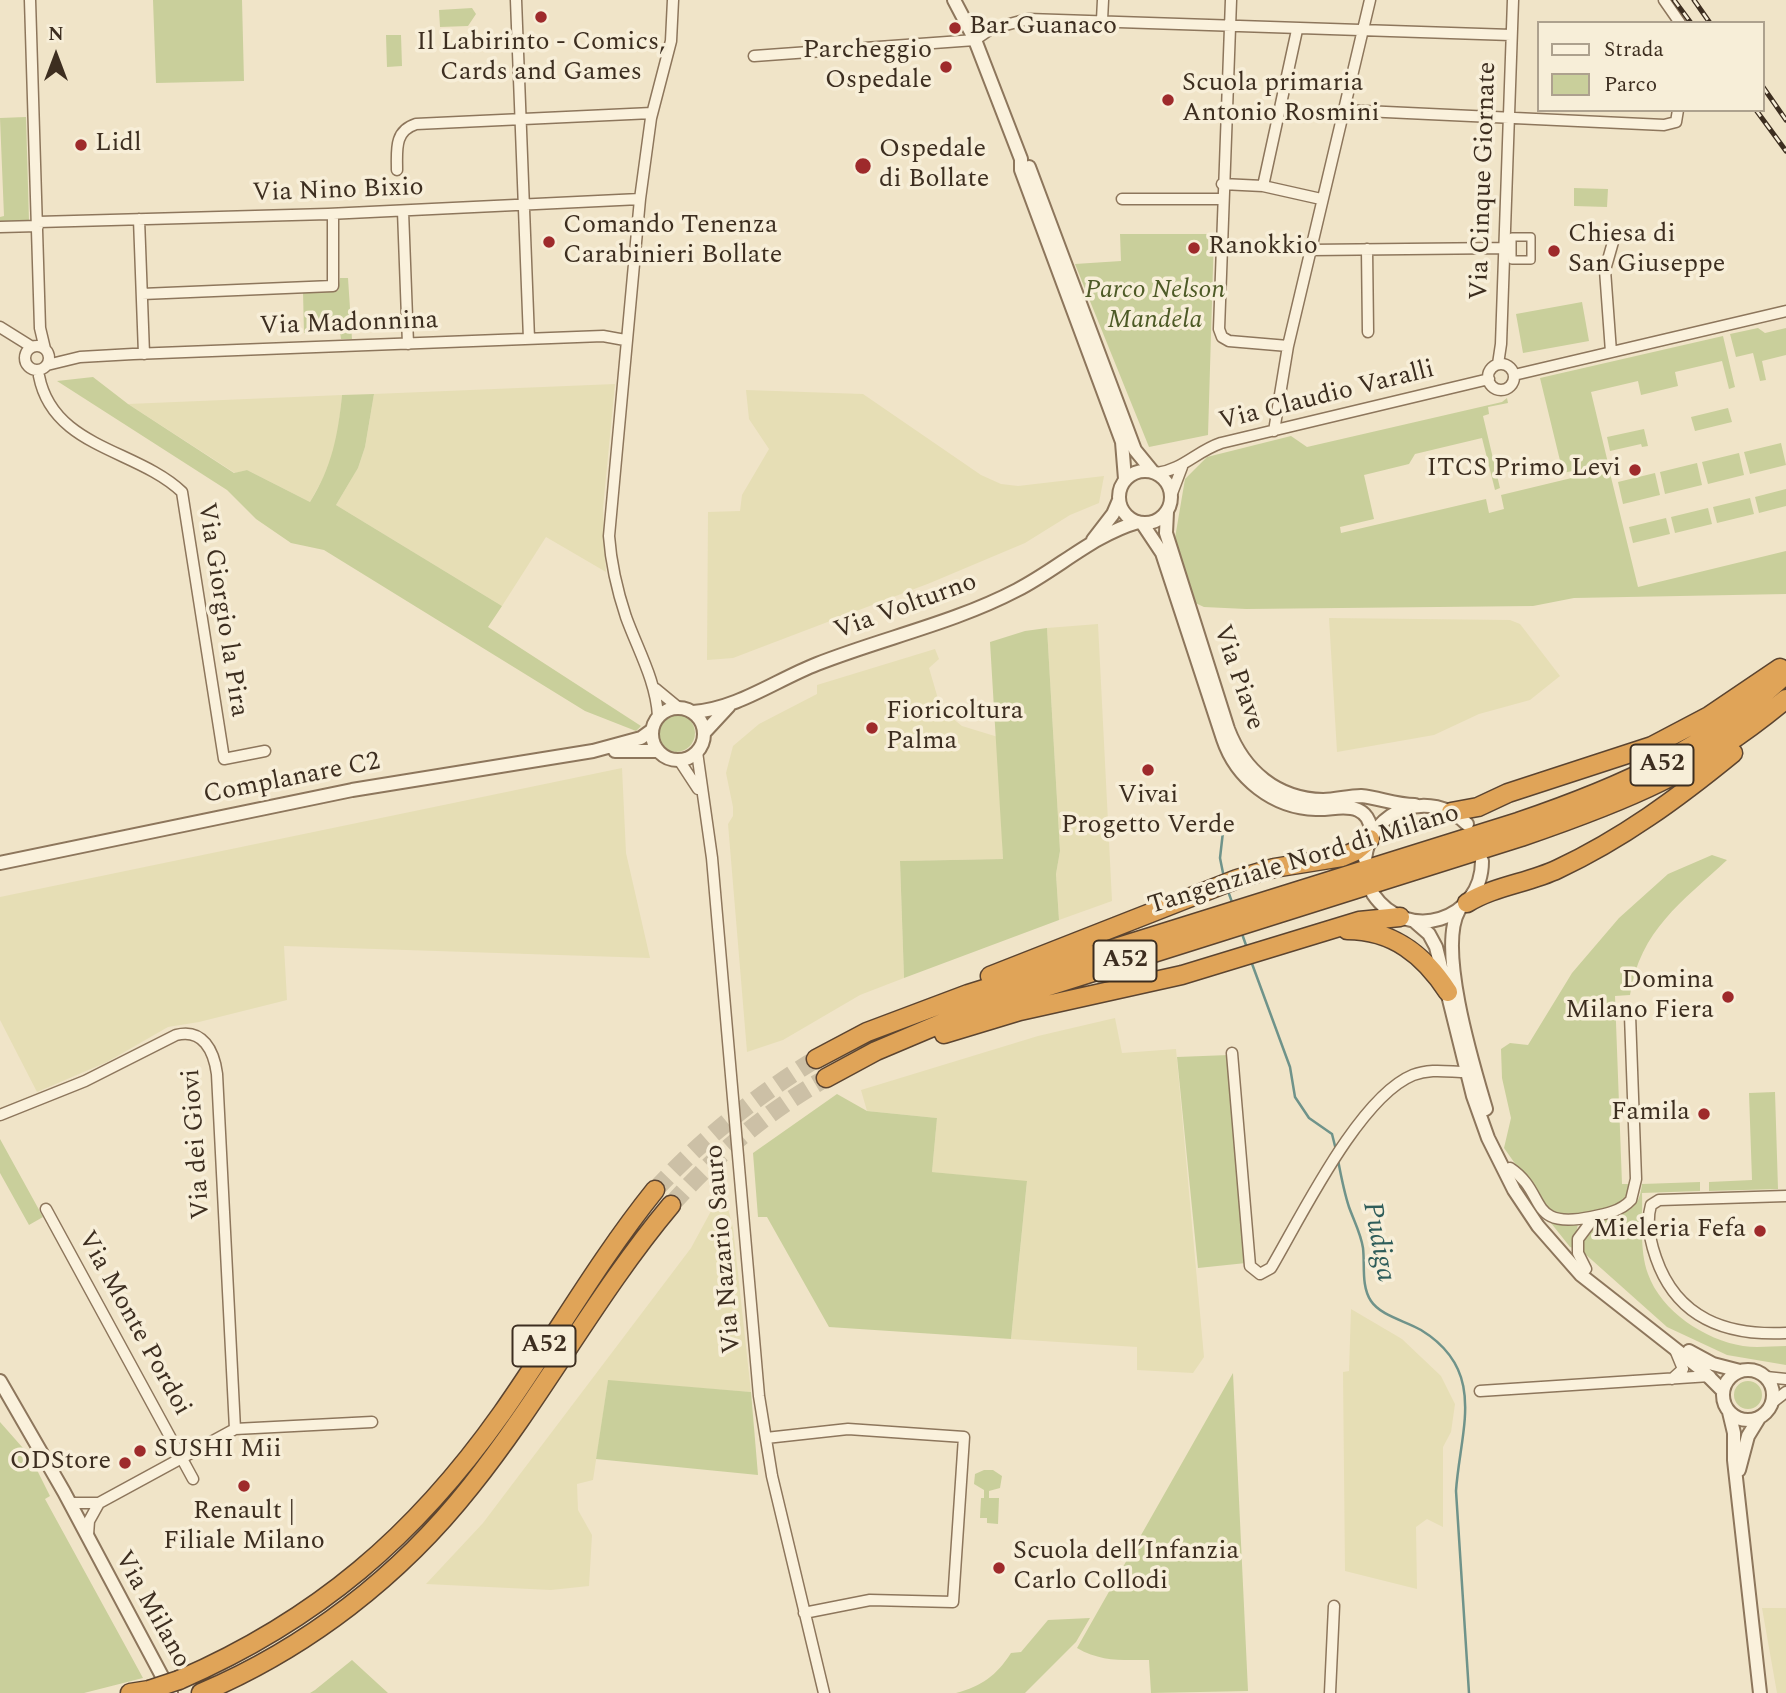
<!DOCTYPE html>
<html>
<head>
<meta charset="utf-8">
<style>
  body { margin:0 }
  #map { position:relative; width:1786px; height:1693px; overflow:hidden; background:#f0e4c8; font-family:Spectral,serif }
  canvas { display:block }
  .legend { position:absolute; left:1537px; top:21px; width:228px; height:91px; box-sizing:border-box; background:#f7eed8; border:2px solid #ada18e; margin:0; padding:9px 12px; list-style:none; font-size:21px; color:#3d2e20 }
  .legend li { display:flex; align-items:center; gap:14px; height:35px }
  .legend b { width:35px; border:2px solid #ada18e }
  .north { position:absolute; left:21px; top:21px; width:70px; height:70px; -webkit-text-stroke:5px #f7eed8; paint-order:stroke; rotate:0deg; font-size:19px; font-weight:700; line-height:28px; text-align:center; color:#3d2e20 }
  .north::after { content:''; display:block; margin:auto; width:24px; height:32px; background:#3d2e20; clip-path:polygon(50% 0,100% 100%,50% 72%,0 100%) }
</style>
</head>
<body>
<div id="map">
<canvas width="1786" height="1693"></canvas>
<ul class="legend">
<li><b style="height:9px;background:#faf1dc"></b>Strada</li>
<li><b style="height:19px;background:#c9cf9b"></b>Parco</li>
</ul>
<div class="north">N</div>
</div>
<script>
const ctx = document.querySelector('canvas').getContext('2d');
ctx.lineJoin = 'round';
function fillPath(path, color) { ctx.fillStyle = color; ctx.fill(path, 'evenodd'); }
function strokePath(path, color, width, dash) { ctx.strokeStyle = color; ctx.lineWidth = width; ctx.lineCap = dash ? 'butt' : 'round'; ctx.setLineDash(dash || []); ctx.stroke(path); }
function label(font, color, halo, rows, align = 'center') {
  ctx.font = font + ' Spectral,serif'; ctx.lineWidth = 7; ctx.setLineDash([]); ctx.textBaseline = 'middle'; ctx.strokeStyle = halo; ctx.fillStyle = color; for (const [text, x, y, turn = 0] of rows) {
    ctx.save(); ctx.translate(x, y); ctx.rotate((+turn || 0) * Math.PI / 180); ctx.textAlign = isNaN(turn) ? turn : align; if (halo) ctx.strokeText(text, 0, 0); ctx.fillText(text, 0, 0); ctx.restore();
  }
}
const farmland = new Path2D(`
  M615,384L603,508L606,572L546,537L502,606L336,505L358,468L365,447L374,394Z
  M746,390L863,394L981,475L1001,484L1018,486L1104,476L1099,503L1070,515L1025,543L930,583L733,658L707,660L708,512L740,511L742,495L769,449L749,419Z
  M342,395L337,442L331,464L310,502L247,470L235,473L128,404Z
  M1329,618L1510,620L1520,624L1560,676L1530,700L1479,714L1434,735L1337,752Z
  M1098,624L1112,901L1059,920L1056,874L1060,851L1047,628Z
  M935,649L939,659L929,668L941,709L962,726L998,737L1003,859L900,861L904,978L860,995L783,1040L747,1052L728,824L733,816V807L726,773L733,746L759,724L817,694V685Z
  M622,768L626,853L650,958L284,946L287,1000L199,1022L168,1027L107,1062L37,1092L0,1020V897Z
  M1115,1018L1122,1053L1176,1049L1204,1357L1193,1373L1137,1370V1347L1011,1339L1027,1182L932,1172L937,1118L867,1111L861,1090L1038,1036Z
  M723,1189L733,1228L751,1392L608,1381L593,1480L577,1484L578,1510L592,1535L589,1586L551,1590L426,1584L483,1523L691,1248Z
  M1351,1309L1402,1339L1441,1376L1455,1404L1451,1432L1443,1447V1527L1427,1519L1416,1527L1417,1589L1345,1571L1343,1372L1349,1371Z
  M1762,1608H1786V1693H1777Z`);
const green = new Path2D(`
  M153,0H242L244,81L156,83Z
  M472,8L476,14L468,26L440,27L439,10Z
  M386,35H401L402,66L387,67Z
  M26,117L29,221L0,222V217L4,216L0,118Z
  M1574,188L1608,189L1607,207L1574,206Z
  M1120,234H1214L1208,435L1149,447L1075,264L1121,261Z
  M340,278H348L352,339H341L340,332L304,333L303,292L338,291Z
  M1582,302L1589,341L1523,353L1516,314Z
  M1758,328L1765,333L1786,328V355L1762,361L1766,380L1760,381L1753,353L1736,357L1730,334Z
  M1723,336L1735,387L1729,389L1722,361L1675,372L1678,386L1641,395L1638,381L1591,392L1608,463L1563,473L1540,378Z
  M93,377L128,404L234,473L247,470L310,502C332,467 338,435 342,395L374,394L365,447L358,468L336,505L502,606L488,627L641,726L636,731L585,711L324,550L291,543L256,519L227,490L57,381Z
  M1507,398L1508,403L1488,407L1489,414L1483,416L1500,488L1495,490L1482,438L1415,454L1409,464L1364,475L1374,519L1340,527L1341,533L1486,499L1489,513L1504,509L1501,495L1609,469L1638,587L1786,551V594L1574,598L1533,606L1246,609L1204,607L1193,602L1175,538L1185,479L1207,457L1291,436L1307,447L1502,402Z
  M1728,408L1732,422L1695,431L1691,417Z
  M1644,429L1648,446L1642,447L1641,444L1610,451L1607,437Z
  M1781,443L1786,465L1750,474L1744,452Z
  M1739,453L1744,475L1708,484L1702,462Z
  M1697,463L1702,485L1665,494L1660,472Z
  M1655,473L1660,495L1623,504L1618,482Z
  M1786,489V506L1759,513L1755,497Z
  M1750,498L1754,514L1717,523L1713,507Z
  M1708,508L1712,524L1675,533L1671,517Z
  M1666,518L1670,534L1633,543L1629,527Z
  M1047,628L1060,851L1056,874L1059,920L904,978L900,861L1003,859L990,642L1025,631Z
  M657 733a19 19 0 1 1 38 0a19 19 0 1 1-38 0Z
  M1712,855L1727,860C1682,902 1640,930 1630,995L1615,996L1622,1184H1630L1629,1192C1615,1215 1574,1215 1550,1213L1504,1148L1511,1118L1502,1078L1501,1049L1510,1043L1528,1045L1572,973L1619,918L1668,874Z
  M1229,1055L1246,1263L1198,1268L1177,1057Z
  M1775,1092L1778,1189L1709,1191V1182L1752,1180L1749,1093Z
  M837,1094L867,1111L937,1118L932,1172L1027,1181L1011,1339L829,1327L767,1217H758L753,1153Z
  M0,1139L43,1217L29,1225L0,1173Z
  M1700,1182V1191L1642,1193C1643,1219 1639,1249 1648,1274C1661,1311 1705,1340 1743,1346C1757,1348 1772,1346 1786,1346V1365L1727,1355L1667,1327L1584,1253L1583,1238C1585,1234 1589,1227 1593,1224C1613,1208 1638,1222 1642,1184Z
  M1551,1223L1578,1224L1573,1248L1570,1247Z
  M1233,1373L1248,1691L1151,1693L1149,1660C1122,1660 1101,1662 1077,1648Z
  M608,1380L751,1392L758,1475L596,1459Z
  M1734 1395a14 14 0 1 1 28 0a14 14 0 1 1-28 0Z
  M0,1422L30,1456L50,1496L45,1499L143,1678L84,1693H0Z
  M984,1470H993L1002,1476L1000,1488L989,1491V1498H999L998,1524L987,1523V1518H980L981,1498H984V1490L974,1484L975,1474Z
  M1090,1618L1076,1642L1025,1693H956C982,1686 996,1676 1011,1653L1021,1652L1048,1620Z
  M352,1660L388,1693H310L315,1690Z`);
const stream = new Path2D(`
  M1224,823L1220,858L1224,878
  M1228,891L1233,905
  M1241,931L1247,948
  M1251,961L1290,1067L1295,1097L1309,1118L1332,1134L1336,1150
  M1338,1160C1341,1176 1344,1192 1349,1207C1354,1221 1361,1234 1363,1248C1365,1265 1361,1286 1371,1301C1381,1316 1406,1321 1421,1330C1488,1371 1460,1430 1456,1491L1469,1693`);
const motorwayTunnel = new Path2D(`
  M655,1190C702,1139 756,1096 816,1059
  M671,1205C717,1154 766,1112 826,1078`);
const pedestrian = new Path2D(`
  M1512,237H1531V260H1512Z`);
const minor = new Path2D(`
  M30,0L40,328L45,349
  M516,0L529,339
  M1231,0L1219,329L1222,337L1229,341L1288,346
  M1664,0L1680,23
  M1102,20L1103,0
  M754,56L975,40L991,29L1028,19L1511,35
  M1343,110L1664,125L1676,122L1678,110
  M397,170C397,150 394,131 416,124L652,113
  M1222,184L1263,186L1321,199
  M1263,186L1297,30
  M1122,199H1222
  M403,211L408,344
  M139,219L144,354
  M38,222L328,214L640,199
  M0,227L38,226
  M1367,249L1368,332
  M1310,250L1504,248
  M142,294L333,286V214
  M0,327L32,347
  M25 358a12 12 0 1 1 24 0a12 12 0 1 1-24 0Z
  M1611,352L1605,270L1615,235
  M1488 377a13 13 0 1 1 26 0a13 13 0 1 1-26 0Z
  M1498,364L1501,344L1513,0
  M47,365L80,357L133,354L603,336L625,340
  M1514,375L1786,311
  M39,376C53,448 137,449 182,492L224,759L265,751
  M1274,431L1288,346L1370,0
  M1157,473C1182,470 1197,451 1221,443L1489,379
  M1171,496L1182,467
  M656,689L679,708
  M658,716C656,681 638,650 626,617C617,590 611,564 609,536L640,199L651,118L671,41L673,0
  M697,752L712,858L759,1396L772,1476L824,1693
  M679,760L698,789
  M1232,1053L1250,1266L1260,1274L1271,1268C1301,1217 1359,1097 1413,1075C1431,1068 1449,1072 1467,1072
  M0,1115L85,1081L176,1035C203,1028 214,1051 217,1074L235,1429
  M1510,1168C1548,1193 1526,1230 1591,1217C1606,1214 1621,1211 1631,1200L1636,1179L1630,1015
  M1786,1196L1659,1200L1651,1205C1646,1222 1650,1241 1656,1258C1677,1319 1727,1336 1786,1333
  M46,1209L193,1479
  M1586,1269L1578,1253V1239L1593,1219
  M1766,1377L1786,1379
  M1672,1379L1683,1369L1676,1352
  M1480,1391L1710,1376
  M1773,1402L1786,1392
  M766,1438L848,1429L964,1437L953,1602L870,1600L804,1613
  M70,1503H99L235,1429L372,1422
  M88,1535L89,1521L99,1503
  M1330,1693L1334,1606`);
const tertiary = new Path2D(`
  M954,0L975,40L1021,159V170L1122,442L1125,479
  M1029,167L1135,450L1153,472
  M1119 497a26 26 0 1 1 52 0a26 26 0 1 1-52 0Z
  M1167,512L1166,533L1228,729C1244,771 1277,799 1323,800C1336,800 1348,796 1361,796C1380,798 1396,805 1415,805
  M1142,523L1162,553L1223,739C1236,778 1273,808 1316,809C1330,810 1345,804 1358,810C1369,815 1372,826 1370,837
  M1093,540L1113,514L1119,500
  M652 734a26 26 0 1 1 52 0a26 26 0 1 1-52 0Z
  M693,712C737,709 776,680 817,664C883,638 954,623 1017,590C1058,569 1093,535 1138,522
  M704,733L729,706
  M615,751H658
  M1365,859C1371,808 1431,788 1467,824
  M0,863L352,790L593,751L641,738L652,730
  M1373,894C1407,944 1482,921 1482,861
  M1459,910C1437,948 1473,1065 1486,1109
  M1414,921L1429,934L1436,947L1473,1096L1488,1138L1514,1190L1538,1226L1581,1275L1702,1370L1723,1391
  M1689,1351L1713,1364L1740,1371
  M1723 1395a25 25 0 1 1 50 0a25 25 0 1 1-50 0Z
  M0,1381L64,1492L171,1693
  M1729,1412L1734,1433V1460L1760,1693
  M1739,1470L1748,1436L1759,1418`);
const motorway = new Path2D(`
  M1451,812L1478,807L1508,793L1652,746L1709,716L1780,668
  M1467,903C1494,886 1529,883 1558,869C1622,839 1678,798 1733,753
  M1347,930C1393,930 1424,955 1448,992
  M990,976L1237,879L1274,868L1342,857L1356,851L1370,839
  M944,1034L1020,1011L1182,975L1359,921L1400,917
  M816,1059L867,1032L968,994L1518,822C1621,787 1706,750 1786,674
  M826,1078L876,1051L973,1010L1521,837C1626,801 1699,772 1786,699
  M179,1680C317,1620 415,1536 502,1413C554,1339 598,1261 655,1190
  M130,1693L149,1690
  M201,1693C307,1648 400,1576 471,1486C543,1396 597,1293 671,1205`);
const rail = new Path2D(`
  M1674,0L1691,23
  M1694,0L1710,23
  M1763,87L1786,120
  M1756,110L1786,151`);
const motorwayBridge = new Path2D(`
  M149,1690L179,1680`);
const markers = [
  [541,17,7,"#9e2a2b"],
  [955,28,7,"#9e2a2b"],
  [946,67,7,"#9e2a2b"],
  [1168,100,7,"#9e2a2b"],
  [81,145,7,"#9e2a2b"],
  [863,166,9,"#9e2a2b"],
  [549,242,7,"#9e2a2b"],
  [1194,248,7,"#9e2a2b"],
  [1554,251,7,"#9e2a2b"],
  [1635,470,7,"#9e2a2b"],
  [872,728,7,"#9e2a2b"],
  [1148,770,7,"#9e2a2b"],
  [1728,997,7,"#9e2a2b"],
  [1704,1114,7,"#9e2a2b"],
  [1760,1231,7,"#9e2a2b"],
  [140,1451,7,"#9e2a2b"],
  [125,1463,7,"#9e2a2b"],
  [244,1486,7,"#9e2a2b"],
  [999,1568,7,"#9e2a2b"]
];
const shields = [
  [1662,765,63],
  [1125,961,63],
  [544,1346,63]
];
const shieldNames = [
  ["A52",1662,765],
  ["A52",1125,961],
  ["A52",544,1346]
];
const poiNames = [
  ["Bar Guanaco",969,28],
  ["Il Labirinto - Comics,",541,44,"center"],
  ["Cards and Games",541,74,"center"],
  ["Parcheggio",932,52,"right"],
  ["Ospedale",932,82,"right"],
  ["Scuola primaria",1182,85],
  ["Antonio Rosmini",1182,115],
  ["Lidl",95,145],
  ["Ospedale",879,151],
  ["di Bollate",879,181],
  ["Comando Tenenza",563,227],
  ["Carabinieri Bollate",563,257],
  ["Chiesa di",1568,236],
  ["San Giuseppe",1568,266],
  ["Ranokkio",1208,248],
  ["ITCS Primo Levi",1621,470,"right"],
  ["Fioricoltura",886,713],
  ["Palma",886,743],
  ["Vivai",1148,797,"center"],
  ["Progetto Verde",1148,827,"center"],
  ["Domina",1714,982,"right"],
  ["Milano Fiera",1714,1012,"right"],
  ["Famila",1690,1114,"right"],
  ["Mieleria Fefa",1746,1231,"right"],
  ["SUSHI Mii",154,1451],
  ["ODStore",111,1463,"right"],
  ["Renault |",244,1513,"center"],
  ["Filiale Milano",244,1543,"center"],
  ["Scuola dell’Infanzia",1013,1553],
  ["Carlo Collodi",1013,1583]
];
const streetNames = [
  ["Via Cinque Giornate",1485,181,-88],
  ["Via Nino Bixio",338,192,-2],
  ["Via Madonnina",349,325,-2],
  ["Via Claudio Varalli",1327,397,-14],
  ["Via Volturno",906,608,-20],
  ["Via Giorgio la Pira",221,610,81],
  ["Via Piave",1237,678,71],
  ["Complanare C2",292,780,-11],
  ["Tangenziale Nord di Milano",1304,861,-17],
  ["Via dei Giovi",198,1144,-94],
  ["Via Nazario Sauro",725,1249,-95],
  ["Via Monte Pordoi",133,1324,61],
  ["Via Milano",151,1610,61]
];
const parkNames = [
  ["Parco Nelson",1155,292],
  ["Mandela",1155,322]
];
const waterNames = [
  ["Pudiga",1377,1242,79]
];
fillPath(farmland, '#e6deb5');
fillPath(green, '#c9cf9b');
strokePath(stream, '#6f938a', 2.5);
strokePath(motorwayTunnel, '#ccc0a6', 18, [18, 9]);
strokePath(pedestrian, '#8d765c', 10);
strokePath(minor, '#8d765c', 13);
strokePath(tertiary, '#8d765c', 16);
strokePath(motorway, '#5b4430', 21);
strokePath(pedestrian, '#faf1dc', 7);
strokePath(minor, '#faf1dc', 10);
strokePath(tertiary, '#faf1dc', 12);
strokePath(motorway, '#e0a458', 18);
strokePath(rail, '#3d2e20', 5);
strokePath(rail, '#f7eed8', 2.5, [8]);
strokePath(motorwayBridge, '#5b4430', 21, []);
strokePath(motorwayBridge, '#e0a458', 18);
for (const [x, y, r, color] of markers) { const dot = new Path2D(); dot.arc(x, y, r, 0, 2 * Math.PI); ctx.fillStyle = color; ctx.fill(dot); strokePath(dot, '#f7eed8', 2.5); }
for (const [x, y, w] of shields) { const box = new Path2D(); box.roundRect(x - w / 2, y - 20.5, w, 41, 5); ctx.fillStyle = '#f7eed8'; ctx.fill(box); strokePath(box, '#3d2e20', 2); }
label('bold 24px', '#3d2e20', null, shieldNames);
label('26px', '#3d2e20', '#f7eed8', poiNames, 'left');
label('26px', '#3d2e20', '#f7eed8', streetNames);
label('italic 26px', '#4d5a26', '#f7eed8', parkNames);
label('italic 28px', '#2f5d5a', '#f7eed8', waterNames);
</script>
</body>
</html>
